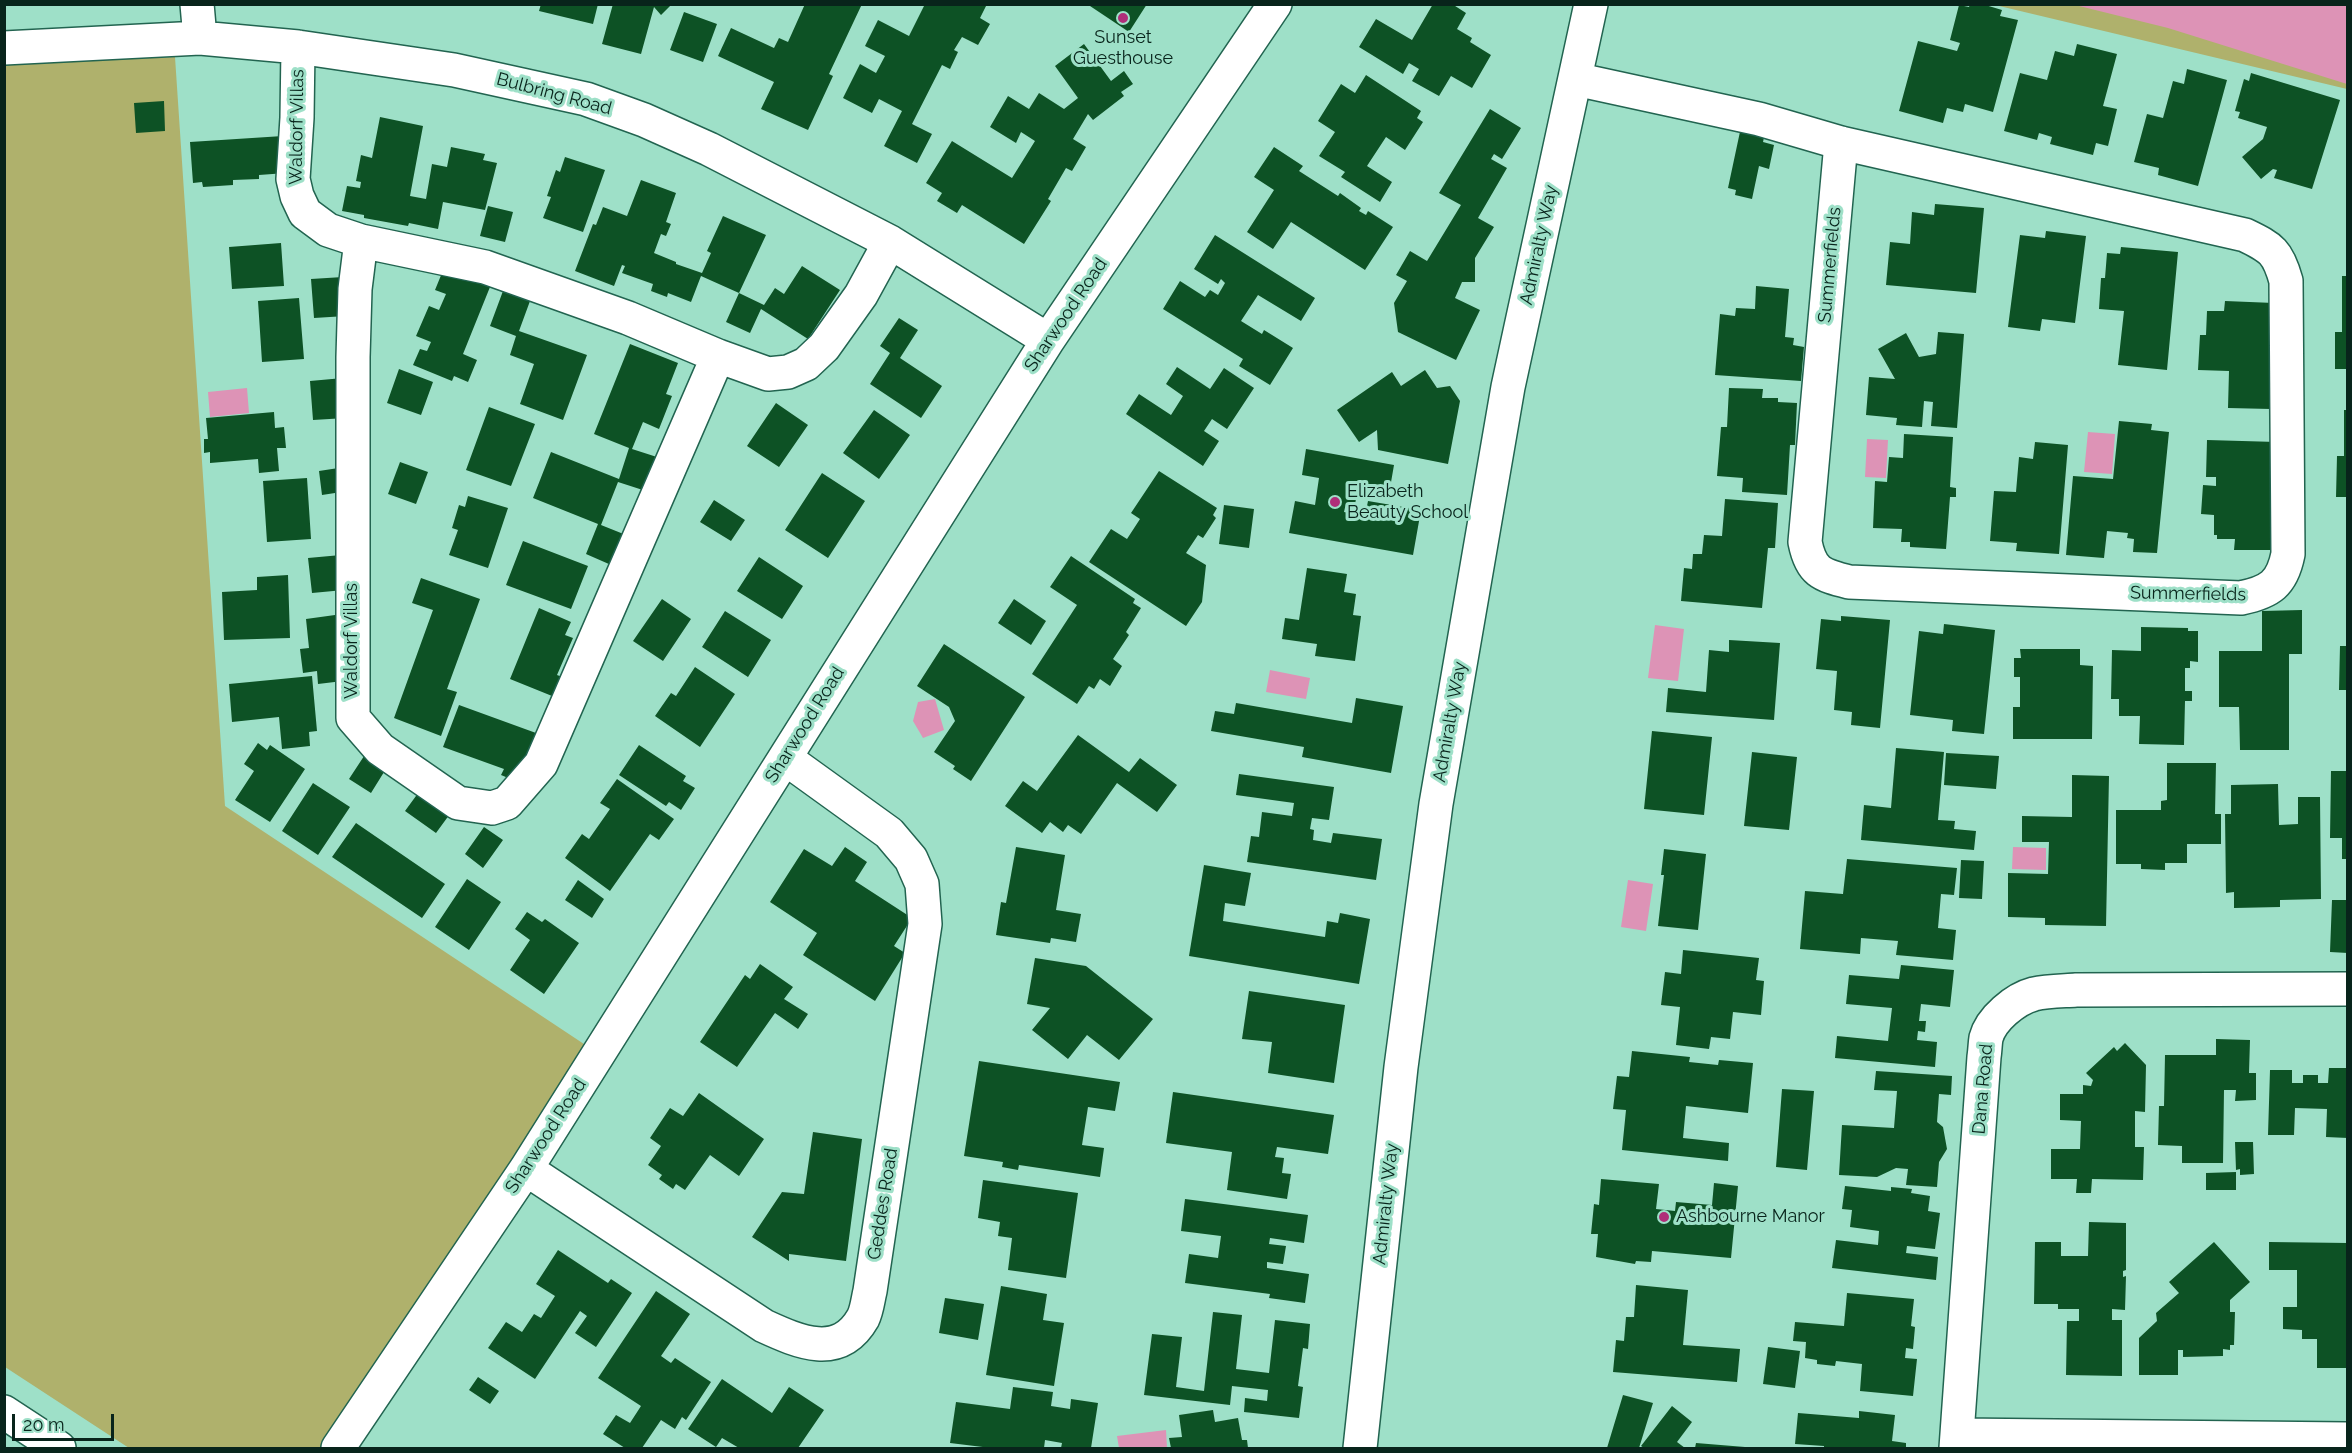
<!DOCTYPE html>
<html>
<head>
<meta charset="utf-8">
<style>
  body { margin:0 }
  #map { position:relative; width:2352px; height:1453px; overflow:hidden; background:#9ee0c8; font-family:Raleway,sans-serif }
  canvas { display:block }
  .frame { position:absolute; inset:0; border:6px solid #08241b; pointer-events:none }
  .scale { position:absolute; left:12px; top:1414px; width:102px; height:27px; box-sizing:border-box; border:3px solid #08241b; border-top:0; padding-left:8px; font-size:18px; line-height:21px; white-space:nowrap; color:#08241b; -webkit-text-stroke:4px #9ee0c8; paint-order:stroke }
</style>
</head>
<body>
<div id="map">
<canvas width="2352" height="1453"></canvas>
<div class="frame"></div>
<div class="scale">20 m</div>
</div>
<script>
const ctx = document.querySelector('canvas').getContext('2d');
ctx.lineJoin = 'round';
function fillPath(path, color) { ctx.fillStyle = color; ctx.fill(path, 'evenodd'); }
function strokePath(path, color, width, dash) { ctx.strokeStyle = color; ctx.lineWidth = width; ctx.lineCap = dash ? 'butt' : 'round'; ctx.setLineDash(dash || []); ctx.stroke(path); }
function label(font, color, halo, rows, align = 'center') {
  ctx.font = font + ' Raleway,sans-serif'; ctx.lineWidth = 6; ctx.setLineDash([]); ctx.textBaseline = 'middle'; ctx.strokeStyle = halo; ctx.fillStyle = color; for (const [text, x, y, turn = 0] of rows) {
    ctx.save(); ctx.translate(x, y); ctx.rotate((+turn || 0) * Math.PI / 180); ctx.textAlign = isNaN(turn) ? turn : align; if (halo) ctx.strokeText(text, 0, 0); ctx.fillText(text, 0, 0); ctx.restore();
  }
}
const green = new Path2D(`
  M1995,5H2347V89Z
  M175,57L225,806L593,1050L333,1448H129L5,1367L4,64Z`);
const water = new Path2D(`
  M2075,5H2347V84L2168,28Z
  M247,388L249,413L210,417L208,392Z
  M2088,432L2115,434L2112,474L2084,472Z
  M1867,439L1888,440L1886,478L1865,477Z
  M1655,625L1684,629L1678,681L1648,678Z
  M1270,670L1310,678L1306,699L1266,692Z
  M935,699L944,730L923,738L913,721L918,702Z
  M2013,847L2046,848V870L2012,869Z
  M1628,880L1653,884L1646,931L1621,927Z
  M1166,1430L1167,1448H1119L1117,1436Z`);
const building = new Path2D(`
  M541,4H598L593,24L539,11Z
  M613,4H672L661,15L654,7L641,54L602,44Z
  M805,4H862L829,74L833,76L808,130L761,109L774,82L718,56L731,28L774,48L779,38L788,42Z
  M925,4H987L980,18L990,24L978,45L962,37L954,50L958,52L950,69L942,65L912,124L932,134L917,163L884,146L902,111L879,99L872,113L843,98L860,64L876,73L885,56L865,46L878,20L909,36Z
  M1087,4H1147L1129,32Z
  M1433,4H1452L1466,13L1457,29L1472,38L1470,42L1491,55L1472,88L1451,76L1439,96L1412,81L1419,69L1409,63L1403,74L1359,47L1376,19L1412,40Z
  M1970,4H1982L2002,10L2000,16L2018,20L1993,112L1965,104L1963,112L1947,108L1943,123L1899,111L1918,41L1957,51L1960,43L1950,40L1959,5L1969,7Z
  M684,12L717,24L703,62L670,50Z
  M1084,44L1111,81L1124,71L1133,84L1121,92L1124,96L1093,120L1088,114L1073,139L1086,147L1072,171L1066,168L1048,199L1051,201L1024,244L962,205L957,213L937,201L942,193L926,183L952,141L1012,178L1035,141L1021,132L1016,143L990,127L1008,96L1029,109L1039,93L1064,109L1078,98L1055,66Z
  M2077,44L2117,54L2103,106L2117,109L2108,146L2096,143L2093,155L2050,144L2052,137L2039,133L2037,140L2004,131L2020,73L2047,80L2055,51L2074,56Z
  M2187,69L2227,80L2198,186L2158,175L2159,168L2134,162L2147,114L2163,118L2173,81L2184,84Z
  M2251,73L2340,100L2312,189L2274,178L2277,170L2273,169L2261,179L2242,157L2263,139L2267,127L2238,118L2240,112L2235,111L2244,79L2249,81Z
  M1366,75L1421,111L1417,118L1423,122L1405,150L1386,137L1367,166L1392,182L1380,202L1341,177L1345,172L1319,156L1335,132L1318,121L1341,84L1355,93Z
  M164,101L165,131L136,133L134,103Z
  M1490,109L1521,128L1502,159L1494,154L1491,159L1507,168L1478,218L1494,227L1475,258V282H1462L1455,298L1480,310L1456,360L1398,332L1394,303L1407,281L1396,275L1410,251L1427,261L1461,205L1439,193Z
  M380,117L423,126L410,196L426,199L432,164L447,167L451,147L485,154L483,160L497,163L485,210L443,202L438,229L409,223L408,226L364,218V215L342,211L347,186L360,188L361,182L356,181L361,155L372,158Z
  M1741,127L1765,133L1763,142L1774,145L1769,169L1759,166L1752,199L1735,195L1736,190L1728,188Z
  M283,136L286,173L259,175V179L233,180V185L203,187L202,182L193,183L190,142Z
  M1274,147L1303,166L1299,171L1338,196L1340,193L1361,208L1359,211L1366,215L1368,211L1393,227L1365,270L1291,222L1273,249L1247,232L1274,190L1254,177Z
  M565,157L605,170L583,232L543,218L551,197L547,196L556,170L560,172Z
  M641,180L676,193L666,222L671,224L666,236L661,234L654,253L676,262V264L702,273L711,253L707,251L723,216L766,235L739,293L701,276L691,302L668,293L667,297L651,291L653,284L622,273L625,266L622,265L614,286L575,271L593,224L596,225L603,207L627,216Z
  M1935,204L1984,208L1976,293L1886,285L1890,242L1910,244L1912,212L1934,215Z
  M488,206L513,212L505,242L480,236Z
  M2046,231L2086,236L2075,323L2042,319L2040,331L2008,327L2020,235L2045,238Z
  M1215,235L1315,298L1301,321L1258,295L1241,321L1262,334L1264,330L1293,348L1270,385L1239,366L1243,359L1163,309L1180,281L1205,297L1210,290L1218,295L1225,283L1221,279L1218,284L1194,269Z
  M281,243L284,286L232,289L229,247Z
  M2121,247L2178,252L2167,370L2118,365L2124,311L2099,309L2101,278H2105L2107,253L2120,254Z
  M802,266L840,290L808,339L761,309L750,333L726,322L739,293L764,305L775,288L784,294Z
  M444,268L490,287L463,354L477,360L468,382L454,376L452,381L413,365L420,349L427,351L431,342L416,336L429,306L439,310L446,294L435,290Z
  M2342,276H2348V369H2335V332H2342Z
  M343,277L346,316L314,318L311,279Z
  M1756,286L1789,289L1785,337L1794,338L1793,345L1804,347L1801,381L1715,375L1720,314L1735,316L1736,308L1755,309Z
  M503,291L530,301L519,331L587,355L563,420L520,404L534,364L510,355L516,336L490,326Z
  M299,298L304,359L262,362L258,301Z
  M2225,301L2274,303L2271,409L2228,408L2229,371L2198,370L2200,335H2206L2207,311H2224Z
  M899,318L918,330L900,358L942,386L921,418L870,384L890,353L880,346Z
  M1938,332L1964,334L1957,428L1931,426L1933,402L1924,401L1922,427L1896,425L1897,418L1866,415L1869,377L1895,379L1878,349L1906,333L1919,357L1936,354Z
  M630,344L678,363L666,394L672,396L659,429L643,422L632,449L660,458L649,492L618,482L601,525L631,537L618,568L586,554L598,524L533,498L551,452L619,479L629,448L594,434Z
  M1177,367L1210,389L1224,368L1254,388L1227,429L1212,419L1204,431L1219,441L1203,466L1126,414L1139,394L1171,415L1183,396L1166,384Z
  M399,369L433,382L421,415L387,403Z
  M1425,370L1437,388L1450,386L1460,401L1448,464L1378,450L1377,430L1359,442L1337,410L1392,372L1401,386Z
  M343,378L346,418L313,420L310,381Z
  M1729,388L1763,389L1762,398H1778V402L1797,403L1795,445H1790L1787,495L1742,492L1743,478L1717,476L1721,427H1727Z
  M776,403L808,425L779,467L747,446Z
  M489,407L535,424L511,486L466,470Z
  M874,410L910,435L879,479L843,453Z
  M2344,410H2348V497H2336L2337,456H2344Z
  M274,412L275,428L284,427L286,448H277L279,471L259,473L258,459L210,463V452L204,453V439H208L206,418Z
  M2119,421L2152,424L2151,430L2169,432L2157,553L2133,552L2134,539L2127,538L2128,533L2107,531L2104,558L2066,555L2073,476L2113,479Z
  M1904,434L1953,437L1950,487L1956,488V497H1950L1946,549L1910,547V542H1901L1902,529L1873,528L1875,481L1887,482L1889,457L1903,458Z
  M2207,440L2277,442L2274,550H2234L2235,539H2217V535H2214V515L2201,514L2203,485L2216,486V477H2206Z
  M2035,442L2068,445L2059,554L2016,551L2017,543L1990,541L1994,491L2016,492L2019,457L2033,459Z
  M1306,449L1394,465L1390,488L1349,481L1348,491L1357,492L1355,505L1346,503L1344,512L1365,516L1368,501L1421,510L1413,555L1289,533L1295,501L1315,505L1319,478L1302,475Z
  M400,462L428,472L416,504L388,494Z
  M345,467L348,491L322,495L319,471Z
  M1159,471L1217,508L1213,515L1216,518L1203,538L1198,535L1186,553L1206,565L1202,602L1186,626L1089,562L1111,529L1127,539L1140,519L1131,513Z
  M822,473L865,501L828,558L785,530Z
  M307,478L311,539L267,542L263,481Z
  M468,496L508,508L488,568L449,555L458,530L452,528L459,505L465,507Z
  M1725,499L1778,503L1775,548H1768L1762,608L1681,601L1684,568L1692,569L1693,554H1702L1704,535L1722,536Z
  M714,500L745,520L731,541L700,522Z
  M1224,505L1254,509L1249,548L1219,544Z
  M523,541L588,566L571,609L506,585Z
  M341,555L344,590L312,593L308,558Z
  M1071,556L1135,599L1133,603L1141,608L1126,632L1129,635L1113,659L1122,666L1110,686L1100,679L1094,689L1089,686L1077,704L1032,674L1077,605L1050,587Z
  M759,557L803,586L782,619L737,591Z
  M1307,568L1347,574L1344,592L1356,594L1353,615L1361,616L1355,661L1315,656L1317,644L1282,639L1285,618L1299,620Z
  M288,575L290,638L224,640L222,592L257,590V577Z
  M421,578L480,599L447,689L457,692L441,736L394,718L433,610L412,603Z
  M662,599L691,619L663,661L633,641Z
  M1014,599L1046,621L1031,645L998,623Z
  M539,608L571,622L565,635L573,638L557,675L565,678L557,698L510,679Z
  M2302,610V654H2289V750H2240L2239,707H2219V651H2262V611Z
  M725,611L771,640L748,677L702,647Z
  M335,615L338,644L351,680L318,684L317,671L303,673L300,649L309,648L306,619Z
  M1841,616L1890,620L1880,728L1851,725L1852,712L1834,710L1837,671L1816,669L1821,619L1841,621Z
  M1944,624L1995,630L1984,734L1952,731L1953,720L1910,715L1919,631L1943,634Z
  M2141,627L2188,628V631H2198V662L2190,661V668H2185V691H2192V701H2185L2184,745L2139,744L2140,716H2119V699H2111L2112,650L2141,651Z
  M1729,640L1780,643L1774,720L1666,712L1668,688L1706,692L1709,650L1729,652Z
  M944,644L1025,697L971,781L953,769L955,766L934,752L955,721L949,707L917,686Z
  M2340,646H2348V690H2339Z
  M2020,649H2080V665L2093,666L2092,739H2013V707H2020V677H2014V658H2021Z
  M695,667L735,694L700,747L655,716L671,693L676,696Z
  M312,676L317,731L309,732L310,746L282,749L279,717L232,722L229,684Z
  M1356,698L1403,706L1391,773L1302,757L1304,747L1211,731L1215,711L1234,714L1236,703L1352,723Z
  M459,705L536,733L518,782L501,775L504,769L443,747Z
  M1652,731L1712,737L1704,815L1644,809Z
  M1078,735L1129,772L1140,758L1177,785L1157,812L1117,783L1081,834L1068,825L1063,832L1050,822L1042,833L1005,806L1023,781L1037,791Z
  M258,743L267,750L270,745L305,769L270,822L235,800L254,771L244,764Z
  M639,745L686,776L683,781L695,788L681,810L669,802L666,806L619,775Z
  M1896,748L1944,752L1938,820L1955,821L1954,829L1976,831L1974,850L1861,840L1864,805L1891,808Z
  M368,750L389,764L371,793L349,779Z
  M1752,752L1797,757L1789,830L1744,826Z
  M1946,753L1999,756L1996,789L1944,785Z
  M2167,763H2216L2215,814H2221V844H2187V863H2165V870L2141,869V864H2116V810H2161V801L2167,800Z
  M2331,771H2348V859H2342V838H2330Z
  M1239,774L1334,787L1329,820L1312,818L1310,829L1314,830L1313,840L1331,843L1333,833L1382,839L1376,880L1247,862L1251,836L1259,837L1262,812L1292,816L1294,803L1236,795Z
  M2072,775L2109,776L2106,926L2045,925V918L2008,917V873L2048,874L2049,842H2022V816L2072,817Z
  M617,779L674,819L659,840L650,834L610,891L565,858L582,834L589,839L610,809L600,803Z
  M313,783L350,807L318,855L282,831Z
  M2278,784L2279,825L2298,824V797H2320L2321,899L2280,900V907L2234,908V892L2226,893L2225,814H2231V785Z
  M424,785L455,807L436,833L405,811Z
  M356,823L445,884L422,918L332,857Z
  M484,827L503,840L483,868L465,854Z
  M845,847L867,862L855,881L912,918L894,946L905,953L875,1001L803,955L817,933L770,902L804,849L832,866Z
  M1016,847L1065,855L1056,910L1081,914L1076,942L1051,938L1050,943L996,935L1001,902L1006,903Z
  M1664,849L1706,854L1698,930L1658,926L1664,875H1661Z
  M1847,859L1957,868L1954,895L1941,894L1938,928L1956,930L1953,960L1896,955L1898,941L1861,938L1860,954L1800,949L1805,891L1843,894Z
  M1961,860L1984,861L1982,899L1959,898Z
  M1204,865L1251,873L1245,906L1225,903L1223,921L1325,937L1327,921L1338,923L1340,913L1370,919L1359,984L1189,956Z
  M467,879L501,902L469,950L435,927Z
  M578,880L604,899L592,918L565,900Z
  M2332,900H2348V953L2330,952Z
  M527,912L542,922L545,919L579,943L544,994L510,970L530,940L515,929Z
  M1683,950L1759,958L1756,980L1764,981L1761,1015L1733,1012L1730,1039L1711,1037L1709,1049L1676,1045L1680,1007L1661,1005L1665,972L1681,974Z
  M1035,958L1086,966L1153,1019L1119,1060L1087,1035L1068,1059L1032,1030L1050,1008L1027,1004Z
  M760,964L793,987L784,999L808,1014L798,1029L775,1013L737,1067L700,1042L745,975L750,979Z
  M1901,965L1954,970L1950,1007L1921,1004L1919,1021H1926L1925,1032L1918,1031L1917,1040L1937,1042L1935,1067L1835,1058L1837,1036L1888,1041L1892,1008L1846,1004L1849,975L1899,979Z
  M1249,991L1345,1005L1334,1083L1268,1073L1272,1042L1242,1039Z
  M2216,1039L2250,1040L2249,1073H2256V1100L2235,1101L2236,1090H2224L2223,1163H2182V1146L2158,1145L2159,1106H2164L2165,1055H2216Z
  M2125,1043L2146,1065L2145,1112L2135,1111V1147H2144L2143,1180L2092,1179L2091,1193H2076L2077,1179H2051V1149H2080L2081,1121L2060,1120V1094H2083V1085L2091,1086L2093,1080L2086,1073L2114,1047L2117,1051Z
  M1632,1051L1690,1057L1689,1062L1718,1065L1719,1060L1753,1063L1748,1113L1686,1106L1683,1138L1729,1143L1728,1161L1622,1150L1626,1110L1613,1109L1617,1076L1629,1077Z
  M979,1061L1120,1082L1115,1111L1088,1107L1082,1145L1104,1148L1100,1177L1019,1165L1018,1170L1002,1167L1003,1162L964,1156Z
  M2329,1068H2348V1138L2326,1137L2327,1109L2295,1108L2294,1135H2268L2270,1070H2292V1083H2303V1075H2318V1083H2328Z
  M1876,1071L1952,1076L1951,1095L1939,1094L1937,1122L1943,1127L1947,1149L1939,1162L1937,1187L1906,1185L1908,1169L1896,1168L1877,1177L1839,1175L1842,1125L1894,1128L1897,1091L1874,1090Z
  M1782,1089L1814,1091L1807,1170L1776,1167Z
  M1173,1092L1334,1115L1328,1154L1277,1147L1275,1157L1284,1158L1282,1173L1291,1174L1287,1199L1227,1190L1232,1152L1166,1143Z
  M699,1093L764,1139L739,1176L710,1155L685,1190L676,1184L673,1189L659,1179L662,1175L648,1165L661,1146L650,1138L670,1108L683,1116Z
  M813,1132L862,1139L846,1261L789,1254V1261L752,1237L782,1192L804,1194Z
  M2235,1142H2253L2254,1174L2240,1175V1169L2236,1170Z
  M2236,1172V1190H2206V1173Z
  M1601,1179L1659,1184L1656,1209L1675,1211L1676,1202L1712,1205L1714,1183L1738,1186L1731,1258L1652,1251L1651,1262L1636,1261L1635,1264L1596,1257L1598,1234H1591L1594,1204L1599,1205Z
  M983,1180L1078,1193L1066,1278L1008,1270L1012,1238L998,1236L1000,1222L978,1218Z
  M1845,1186L1891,1191V1187L1912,1189L1911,1193L1930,1196L1928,1211L1940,1213L1935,1249L1907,1246L1906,1253L1938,1257L1936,1280L1832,1268L1836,1240L1878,1245L1879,1231L1850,1227L1852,1210L1842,1209Z
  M1185,1199L1308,1215L1304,1243L1270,1238L1269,1244L1286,1246L1283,1264L1267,1262V1268L1309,1274L1305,1303L1269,1298L1270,1294L1185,1283L1189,1254L1218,1258L1221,1236L1181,1231Z
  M2089,1222L2126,1223V1270L2123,1271V1277L2126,1276L2125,1310L2112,1309V1320H2122V1376L2066,1375L2067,1321H2079V1309H2058V1304H2034L2035,1242H2061V1256H2088Z
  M2214,1242L2250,1282L2230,1300V1312H2235L2234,1345H2230V1350L2223,1349V1356L2183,1357V1350H2178V1375H2139V1338L2157,1321L2156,1313L2179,1293L2169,1282Z
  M2269,1242L2348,1243L2346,1323H2348V1368H2317V1339H2302V1330L2283,1329V1307H2297V1270H2269Z
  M558,1250L608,1283L611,1279L632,1293L596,1347L575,1333L587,1316L580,1311L535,1379L488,1348L506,1322L522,1332L534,1314L541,1318L555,1296L536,1284Z
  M1636,1285L1688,1290L1683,1345L1740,1349L1737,1382L1613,1372L1616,1340L1624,1341L1626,1317H1634Z
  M1001,1286L1047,1294L1043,1320L1064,1323L1054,1386L986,1375Z
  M656,1291L690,1314L661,1356L671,1363L675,1358L711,1382L686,1420L682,1417L675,1429L661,1420L642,1448H625L603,1434L616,1415L630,1423L641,1406L598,1378Z
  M1847,1293L1914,1299L1911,1326L1915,1327L1913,1349L1906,1348L1905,1358L1917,1359L1913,1396L1860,1391L1862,1364L1836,1361L1835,1366L1817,1364V1360L1805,1358L1806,1342L1793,1341L1795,1322L1844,1326Z
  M945,1298L984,1304L978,1340L939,1333Z
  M1213,1312L1242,1315L1236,1369L1269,1373L1275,1320L1310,1324L1308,1349L1303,1348L1298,1386L1303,1387L1299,1418L1244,1412L1245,1398L1267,1401L1268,1390L1232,1386L1230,1405L1144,1395L1152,1334L1182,1337L1176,1387L1204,1391Z
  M1768,1347L1800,1351L1795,1388L1763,1384Z
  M478,1377L499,1391L490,1404L469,1390Z
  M722,1379L772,1413L789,1387L824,1410L798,1448H739L722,1438L716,1447L688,1429Z
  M1013,1387L1053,1392L1051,1406L1070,1409L1071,1399L1098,1403L1091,1448H1061L1062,1443L1045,1440L1044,1448H991L950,1443L956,1402L1010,1409Z
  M1623,1395L1653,1403L1639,1448H1607Z
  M1672,1406L1692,1422L1677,1442L1685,1448H1644L1641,1446Z
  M1213,1410L1215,1422L1238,1418L1242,1440H1247L1248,1448H1171L1169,1438L1182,1437L1179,1415Z
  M1859,1411L1895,1415L1892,1441L1906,1443V1448H1824V1446L1795,1444L1798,1413L1859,1418Z
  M1696,1443L1745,1447V1448H1695Z`);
const minor = new Path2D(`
  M197,4L200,38
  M298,47L297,118L293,179L297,196L305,213L328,230L361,241L485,267L628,318L718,356L768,374L788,372L806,364L824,347L861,295L890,242
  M4,48L200,38L298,47L454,70L586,99L644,120L709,149L890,242L1048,340
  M1575,79L1759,119L1841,143L2245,235C2272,248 2278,252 2286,281L2288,554C2282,584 2270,592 2241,598L1849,582C1821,575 1811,572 1805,542L1841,143
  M361,241L355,289L353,357V718L380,749L458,803L492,808L507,803L541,764L718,356
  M526,1169L764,1326C799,1342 839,1360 863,1318C867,1310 868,1299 870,1291L925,924L922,884L911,859L889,833L785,758
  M4,1412L59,1448
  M1958,1435L2348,1439
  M338,1448L526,1169L1048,340L1275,4
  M1360,1448L1401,1067L1436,804L1508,387L1591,4
  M1956,1448L1984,1057C1985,1051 1985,1044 1986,1038C1991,1019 2015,999 2034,994C2047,991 2062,991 2076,990L2348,989`);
const markers = [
  [1123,18,6,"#b02e79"],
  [1335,502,6,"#b02e79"],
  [1664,1217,6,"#b02e79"]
];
const poiNames = [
  ["Sunset",1123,38,"center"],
  ["Guesthouse",1123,59,"center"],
  ["Elizabeth",1347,492],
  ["Beauty School",1347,513],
  ["Ashbourne Manor",1676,1217]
];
const streetNames = [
  ["Bulbring Road",554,94,15],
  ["Waldorf Villas",297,127,-89],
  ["Admiralty Way",1539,245,-78],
  ["Summerfields",1830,265,-85],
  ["Sharwood Road",1066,315,-56],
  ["Summerfields",2188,594,1],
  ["Waldorf Villas",352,641,-90],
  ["Admiralty Way",1450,722,-80],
  ["Sharwood Road",805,725,-58],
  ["Dana Road",1983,1089,-85],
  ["Sharwood Road",546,1136,-57],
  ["Geddes Road",883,1204,-81],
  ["Admiralty Way",1386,1204,-84]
];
fillPath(green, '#afb16c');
fillPath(water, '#dd93b6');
fillPath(building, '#0d5225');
strokePath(minor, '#226450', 36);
strokePath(minor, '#fff', 33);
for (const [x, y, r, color] of markers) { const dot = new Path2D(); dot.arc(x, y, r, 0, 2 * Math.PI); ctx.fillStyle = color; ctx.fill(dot); strokePath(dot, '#9ee0c8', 2); }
label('18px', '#08241b', '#9ee0c8', poiNames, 'left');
label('18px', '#08241b', '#9ee0c8', streetNames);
</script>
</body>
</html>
